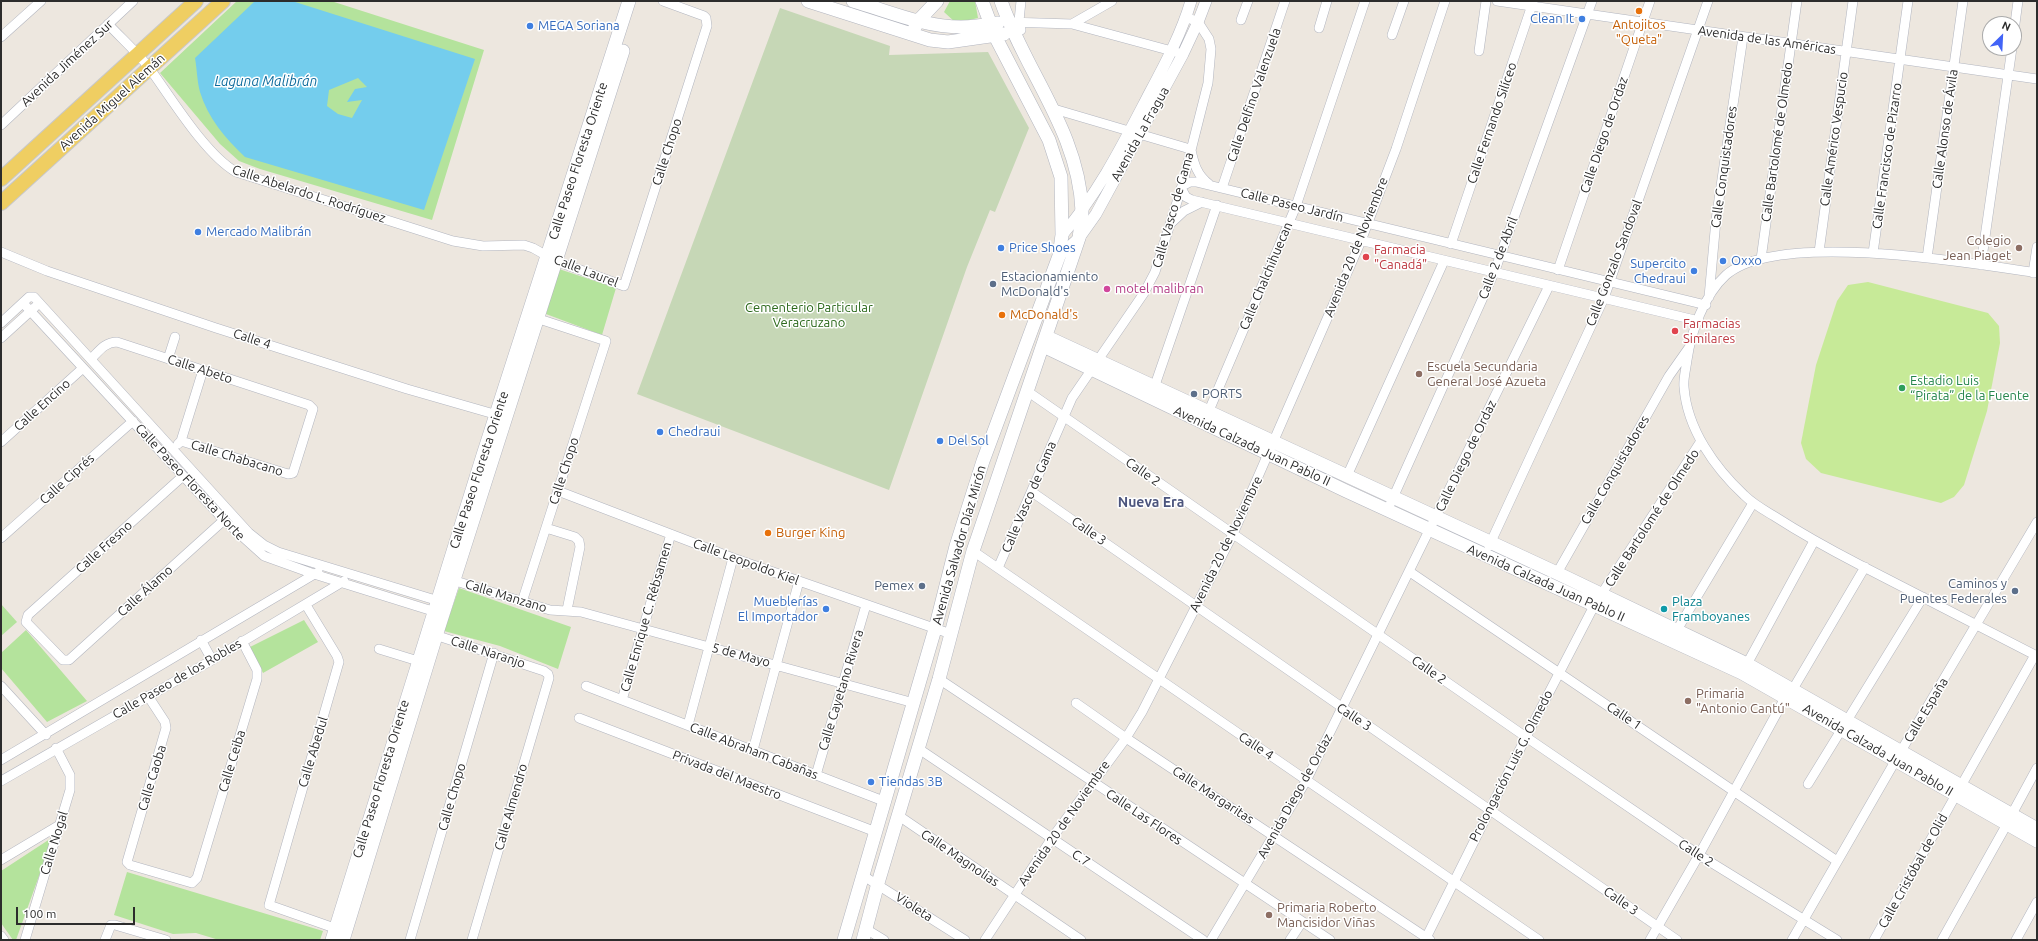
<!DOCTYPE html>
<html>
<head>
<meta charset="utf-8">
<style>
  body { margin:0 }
  #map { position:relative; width:2038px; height:941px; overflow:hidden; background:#ede7df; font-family:Ubuntu,sans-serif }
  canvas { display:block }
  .frame { position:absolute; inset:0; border:2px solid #2c2c2c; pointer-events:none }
  .north { position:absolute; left:1982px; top:16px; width:40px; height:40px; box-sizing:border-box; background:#fff; border:1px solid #ababab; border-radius:50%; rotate:24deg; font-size:11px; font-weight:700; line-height:16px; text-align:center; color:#2c2c2c }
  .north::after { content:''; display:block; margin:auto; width:14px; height:18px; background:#4264f7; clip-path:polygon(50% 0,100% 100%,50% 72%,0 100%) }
  .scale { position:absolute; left:16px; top:907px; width:119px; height:18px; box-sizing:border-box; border:2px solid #2c2c2c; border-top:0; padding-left:5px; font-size:12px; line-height:14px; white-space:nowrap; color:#2c2c2c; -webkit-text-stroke:3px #fff; paint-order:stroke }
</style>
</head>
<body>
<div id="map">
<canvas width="2038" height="941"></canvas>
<div class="frame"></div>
<div class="north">N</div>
<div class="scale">100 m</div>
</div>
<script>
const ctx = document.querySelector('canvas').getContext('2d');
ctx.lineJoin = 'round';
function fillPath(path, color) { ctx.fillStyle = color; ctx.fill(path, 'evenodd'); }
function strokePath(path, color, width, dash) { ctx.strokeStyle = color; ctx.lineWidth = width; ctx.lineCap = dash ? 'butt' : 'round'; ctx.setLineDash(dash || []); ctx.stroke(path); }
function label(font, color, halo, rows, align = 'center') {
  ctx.font = font + ' Ubuntu,sans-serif'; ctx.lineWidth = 3; ctx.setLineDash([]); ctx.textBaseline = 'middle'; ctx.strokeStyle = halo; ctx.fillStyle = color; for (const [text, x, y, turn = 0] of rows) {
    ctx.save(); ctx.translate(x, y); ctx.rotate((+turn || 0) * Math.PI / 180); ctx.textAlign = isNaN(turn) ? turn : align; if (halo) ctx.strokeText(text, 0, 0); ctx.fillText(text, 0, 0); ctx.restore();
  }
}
const green = new Path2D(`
  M237,1H331L484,50L432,220L260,169L239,161L220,144L160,73Z
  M950,1H975L978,18L956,23L944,12Z
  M559,269L616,288L602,335L546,314Z
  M459,588L571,627L558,669L500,646L444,631Z
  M1,604L17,622L1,636Z
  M304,620L318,642L263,673L250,647Z
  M26,630L87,701L47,722L1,668V653Z
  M53,837L16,940H13L1,923V871Z
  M127,872L323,931L320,940H219L196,933L173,934L114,915Z`);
const cemetery = new Path2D(`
  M780,8L890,46L889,55L988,52L1029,128L995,212L990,210L967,267L889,490L637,394Z`);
const pitch = new Path2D(`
  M1868,282L1988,313L1999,326L2000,343L1987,411L1964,485L1954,497L1941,503L1821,473L1806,459L1801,443L1816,365L1837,301L1848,285Z`);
const water = new Path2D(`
  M255,1H292L475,59L424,210L245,157C225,138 208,118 200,92C197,81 197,69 195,58ZM358,78L367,87L355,89L347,102L362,100L352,118L338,114L327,106L329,90Z`);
const minor = new Path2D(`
  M1497,1L2037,79
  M1241,20L1248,1
  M1008,22L1072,24L1183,54
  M108,24C122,39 138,53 150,69C172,99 205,154 236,172L453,241L483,246L524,245L533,248L556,261L624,286L707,26L706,18L704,16L663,1
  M1072,24L1112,1
  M1319,28L1327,1
  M1021,30L1019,21L1021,1
  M2014,31L2018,1
  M1392,35L1404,1
  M1,37L41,1
  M1479,51L1486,1
  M1054,109L1190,149
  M1,125L133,1
  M1191,150C1194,164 1197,175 1209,184
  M1182,186L1190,182H1196L1706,305
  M1181,188L1186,197L1192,200L1699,321
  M1222,188L1285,1
  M1170,224L1184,211L1202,202
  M1451,244L1533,2
  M1,252L47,271L216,328L407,389L501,416
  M1819,252L1853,1
  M1873,253L1908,1
  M1927,258L1963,1
  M1761,259L1797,1
  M1981,265L2012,48
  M1558,270L1650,1
  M2033,273L2037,247
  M2037,273C1971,263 1777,230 1726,275C1704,295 1691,332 1687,360C1686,369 1683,379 1684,387C1687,429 1715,468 1744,495C1753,504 1764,510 1774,516C1802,534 1831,550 1860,565C1919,595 1978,626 2037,656
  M1709,297L1716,220L1743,37
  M23,303L224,520L264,556L314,574L439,613
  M1,323L29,297H34L249,533L264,545L278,552L442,602
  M1,338L35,307
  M91,359C99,351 105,342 117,342L309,405L313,409L293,473L288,474L181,441
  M168,359L175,337
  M1154,388L1217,205
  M1027,391L1526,737L1699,855L1837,940
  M1208,413L1296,206L1365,1
  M1,442L83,368
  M178,444L181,441L203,370
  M183,476L28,615L26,622L63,660H69L224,520
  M1347,476L1444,261
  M558,491L733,558L951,634
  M1032,492L1677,940
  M1388,509L1494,273L1592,1
  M546,528L575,537L579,541L580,547L567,610
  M1,538L133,421
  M1489,546L1604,298L1708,1
  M973,551L1539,940
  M998,568L1072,398L1144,293L1155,272L1182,186L1208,83L1211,49L1209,39L1198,22L1186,17
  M1410,572L1837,861
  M1557,573L1669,376L1688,349
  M449,579L550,610L581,612L914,703
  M522,602L606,341L533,317
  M306,605L337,656L339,662L269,905L340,930
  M1677,630L1753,503
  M432,634L544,671L548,674L549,678L472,940
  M201,640L212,660
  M379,649L418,661
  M1747,664L1814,541
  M939,679L1330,940
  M1,686L46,735
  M586,686L886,802
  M1793,689L1865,567
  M148,696L165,722L166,728L127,862L130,865L192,883L197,878L257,679V670L242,641
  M622,700L671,534
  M1076,703L1126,738L1430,940
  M579,718L876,832
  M688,725L733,558
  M919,749L1203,940
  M753,750L799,581
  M1,760L318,572
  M816,775L866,605
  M1,781L212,660L344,581
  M1808,784L1923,597
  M2012,814L2037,768
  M899,816L1081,940
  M1,860L61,824
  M862,875L965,940
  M866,929L884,940
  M1,936L4,940
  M25,940L70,790V775L56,748
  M105,940L111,925H115L166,940
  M410,940L494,653
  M985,940L1052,838L1126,738L1142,712L1233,534L1361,241L1396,149L1445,1
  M1211,940L1306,781L1549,286
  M1290,940L1302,922
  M1425,940L1526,737L1595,604L1701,441
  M1650,940L1699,855L1785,698
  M1792,940L1901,751L2037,522
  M1874,940L2035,655
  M1942,940L2007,824
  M2016,940L2037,902`);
const tertiary = new Path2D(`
  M1062,235C1098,194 1122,146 1147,98C1164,66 1181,35 1191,1
  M1059,256L1079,238L1096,214L1183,54L1198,22L1206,1`);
const secondary = new Path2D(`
  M808,1L930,40L948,42L1004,34
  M853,1C888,11 924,27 961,27C973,27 986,25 998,23
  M915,27L919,20L937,1
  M1047,337L1557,573L1747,664L2037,829
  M1043,346L1346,491L1742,673L2037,841
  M332,940L483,455L629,1
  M343,940L436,636L623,51
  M844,940L935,629L956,546L983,461L1059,256L1062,235L1061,177L1049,140L995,36L982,1
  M863,940L878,883L939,679L973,551L1079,238C1080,230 1082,220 1082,211C1079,132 1026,73 1001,1`);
const primary = new Path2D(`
  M1,179L196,1
  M1,203L223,1`);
const markers = [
  [1639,11,4,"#e8710a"],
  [1582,19,4,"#3f7fe0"],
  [530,26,4,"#3f7fe0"],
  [198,232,4,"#3f7fe0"],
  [1001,248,4,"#3f7fe0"],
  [2019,248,4,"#8d6e63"],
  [1366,257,4,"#e0444e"],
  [1723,261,4,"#3f7fe0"],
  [1694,271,4,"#3f7fe0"],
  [993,284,4,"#5c6f8a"],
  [1107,289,4,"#d1479c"],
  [1002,315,4,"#e8710a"],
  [1675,331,4,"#e0444e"],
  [1419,374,4,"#8d6e63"],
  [1902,388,4,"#2e9e5b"],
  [1194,394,4,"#5c6f8a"],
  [660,432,4,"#3f7fe0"],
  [940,441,4,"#3f7fe0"],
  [768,533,4,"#e8710a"],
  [922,586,4,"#5c6f8a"],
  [2015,591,4,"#5c6f8a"],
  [826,609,4,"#3f7fe0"],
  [1664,609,4,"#0f9aa8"],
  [1688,701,4,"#8d6e63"],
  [871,782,4,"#3f7fe0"],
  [1269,915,4,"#8d6e63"]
];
const shopNames = [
  ["Clean It",1574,19,"right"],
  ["MEGA Soriana",538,26],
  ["Mercado Malibrán",206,232],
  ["Price Shoes",1009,248],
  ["Oxxo",1731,261],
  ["Supercito",1686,264,"right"],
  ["Chedraui",1686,279,"right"],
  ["Chedraui",668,432],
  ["Del Sol",948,441],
  ["Mueblerías",818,602,"right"],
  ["El Importador",818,617,"right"],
  ["Tiendas 3B",879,782]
];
const foodNames = [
  ["Antojitos",1639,25,"center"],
  ["\"Queta\"",1639,40,"center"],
  ["McDonald's",1010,315],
  ["Burger King",776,533]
];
const streetNames = [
  ["Avenida de las Américas",1767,40,8],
  ["Avenida Jiménez Sur",67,63,-43],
  ["Calle Delfino Valenzuela",1254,95,-71],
  ["Avenida Miguel Alemán",112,102,-42],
  ["Calle Fernando Silíceo",1492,123,-71],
  ["Calle Alonso de Ávila",1945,129,-82],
  ["Avenida La Fragua",1140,134,-61],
  ["Calle Diego de Ordaz",1604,135,-71],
  ["Calle Américo Vespucio",1834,139,-82],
  ["Calle Bartolomé de Olmedo",1777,142,-82],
  ["Calle Chopo",667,152,-72],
  ["Calle Francisco de Pizarro",1887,156,-82],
  ["Calle Paseo Floresta Oriente",578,161,-72],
  ["Calle Conquistadores",1724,167,-82],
  ["Calle Abelardo L. Rodríguez",309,194,18],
  ["Calle Paseo Jardín",1292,205,14],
  ["Calle Vasco de Gama",1173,210,-74],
  ["Avenida 20 de Noviembre",1356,247,-68],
  ["Calle 2 de Abril",1498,258,-69],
  ["Calle Gonzalo Sandoval",1614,263,-69],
  ["Calle Laurel",586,271,21],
  ["Calle Chalchihuecan",1266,276,-67],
  ["Calle 4",252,339,18],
  ["Calle Abeto",200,369,18],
  ["Calle Encino",42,405,-42],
  ["Avenida Calzada Juan Pablo II",1252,446,25],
  ["Calle Diego de Ordaz",1466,456,-64],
  ["Calle Chabacano",237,458,17],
  ["Calle Paseo Floresta Oriente",479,470,-72],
  ["Calle Conquistadores",1615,470,-60],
  ["Calle Chopo",564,471,-72],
  ["Calle 2",1143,472,35],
  ["Calle Ciprés",67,479,-42],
  ["Calle Paseo Floresta Norte",190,482,47],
  ["Calle Vasco de Gama",1029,497,-67],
  ["Calle Bartolomé de Olmedo",1652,518,-57],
  ["Calle 3",1089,531,35],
  ["Avenida 20 de Noviembre",1226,544,-64],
  ["Avenida Salvador Díaz Mirón",959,545,-74],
  ["Calle Fresno",104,547,-42],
  ["Calle Leopoldo Kiel",746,562,20],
  ["Avenida Calzada Juan Pablo II",1546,583,24],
  ["Calle Álamo",145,591,-42],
  ["Calle Manzano",506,596,17],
  ["Calle Enrique C. Rébsamen",646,617,-74],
  ["Calle Naranjo",488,652,18],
  ["5 de Mayo",741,655,15],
  ["Calle 2",1429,670,35],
  ["Calle Paseo de los Robles",177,679,-30],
  ["Calle Cayetano Rivera",841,690,-73],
  ["Calle España",1926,710,-59],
  ["Calle 1",1624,716,34],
  ["Calle 3",1354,717,34],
  ["Calle 4",1256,746,34],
  ["Avenida Calzada Juan Pablo II",1878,750,30],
  ["Calle Abraham Cabañas",754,751,21],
  ["Calle Abedul",313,752,-73],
  ["Calle Ceiba",232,761,-73],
  ["Prolongación Luis G. Olmedo",1511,766,-63],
  ["Privada del Maestro",727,775,21],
  ["Calle Caoba",152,778,-73],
  ["Calle Paseo Floresta Oriente",381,779,-73],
  ["Calle Margaritas",1213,795,33],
  ["Avenida Diego de Ordaz",1295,796,-61],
  ["Calle Chopo",452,797,-74],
  ["Calle Almendro",511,807,-74],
  ["Calle Las Flores",1144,817,34],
  ["Avenida 20 de Noviembre",1064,823,-55],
  ["Calle Nogal",54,843,-73],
  ["Calle 2",1696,853,33],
  ["Calle Magnolias",960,858,34],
  ["C.7",1081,858,34],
  ["Calle Cristóbal de Olid",1913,871,-61],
  ["Calle 3",1621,901,35],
  ["Violeta",914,907,33]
];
const educationNames = [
  ["Colegio",2011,241,"right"],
  ["Jean Piaget",2011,256,"right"],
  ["Escuela Secundaria",1427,367],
  ["General José Azueta",1427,382],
  ["Primaria",1696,694],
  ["\"Antonio Cantú\"",1696,709],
  ["Primaria Roberto",1277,908],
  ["Mancisidor Viñas",1277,923]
];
const healthNames = [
  ["Farmacia",1374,250],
  ["\"Canadá\"",1374,265],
  ["Farmacias",1683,324],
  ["Similares",1683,339]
];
const serviceNames = [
  ["Estacionamiento",1001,277],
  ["McDonald's",1001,292],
  ["PORTS",1202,394],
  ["Caminos y",2007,584,"right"],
  ["Puentes Federales",2007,599,"right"],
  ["Pemex",914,586,"right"]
];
const hotelNames = [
  ["motel malibran",1115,289]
];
const parkNames = [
  ["Cementerio Particular",809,308],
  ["Veracruzano",809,323]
];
const leisureNames = [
  ["Estadio Luis",1910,381],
  ["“Pirata” de la Fuente",1910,396]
];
const cultureNames = [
  ["Plaza",1672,602],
  ["Framboyanes",1672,617]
];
const waterNames = [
  ["Laguna Malibrán",266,81]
];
const neighbourhoodNames = [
  ["Nueva Era",1151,502]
];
fillPath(green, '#b4e39c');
fillPath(cemetery, '#c6d7b6');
fillPath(pitch, '#c7ea98');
fillPath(water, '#74cded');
strokePath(minor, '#b2b5bf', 10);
strokePath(tertiary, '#b2b5bf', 12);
strokePath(secondary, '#b2b5bf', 14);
strokePath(primary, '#c8c8c8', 16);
strokePath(minor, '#fff', 9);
strokePath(tertiary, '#fff', 11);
strokePath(secondary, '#fff', 13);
strokePath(primary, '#efce62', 14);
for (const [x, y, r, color] of markers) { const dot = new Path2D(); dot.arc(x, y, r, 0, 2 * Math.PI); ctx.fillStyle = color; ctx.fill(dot); strokePath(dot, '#fff', 1.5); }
label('13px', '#366cbe', '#fff', shopNames, 'left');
label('13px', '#c56008', '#fff', foodNames, 'left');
label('13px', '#2c2c2c', '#fff', streetNames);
label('13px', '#785e54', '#fff', educationNames, 'left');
label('13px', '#be3a42', '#fff', healthNames, 'left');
label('13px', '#4e5e75', '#fff', serviceNames, 'left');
label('13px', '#b23c85', '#fff', hotelNames, 'left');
label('13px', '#2c691c', '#fff', parkNames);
label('13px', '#27864d', '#fff', leisureNames, 'left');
label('13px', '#0d838f', '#fff', cultureNames, 'left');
label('italic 14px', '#0f6c9d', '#fff', waterNames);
label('bold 14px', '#4c557d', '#fff', neighbourhoodNames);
</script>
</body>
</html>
